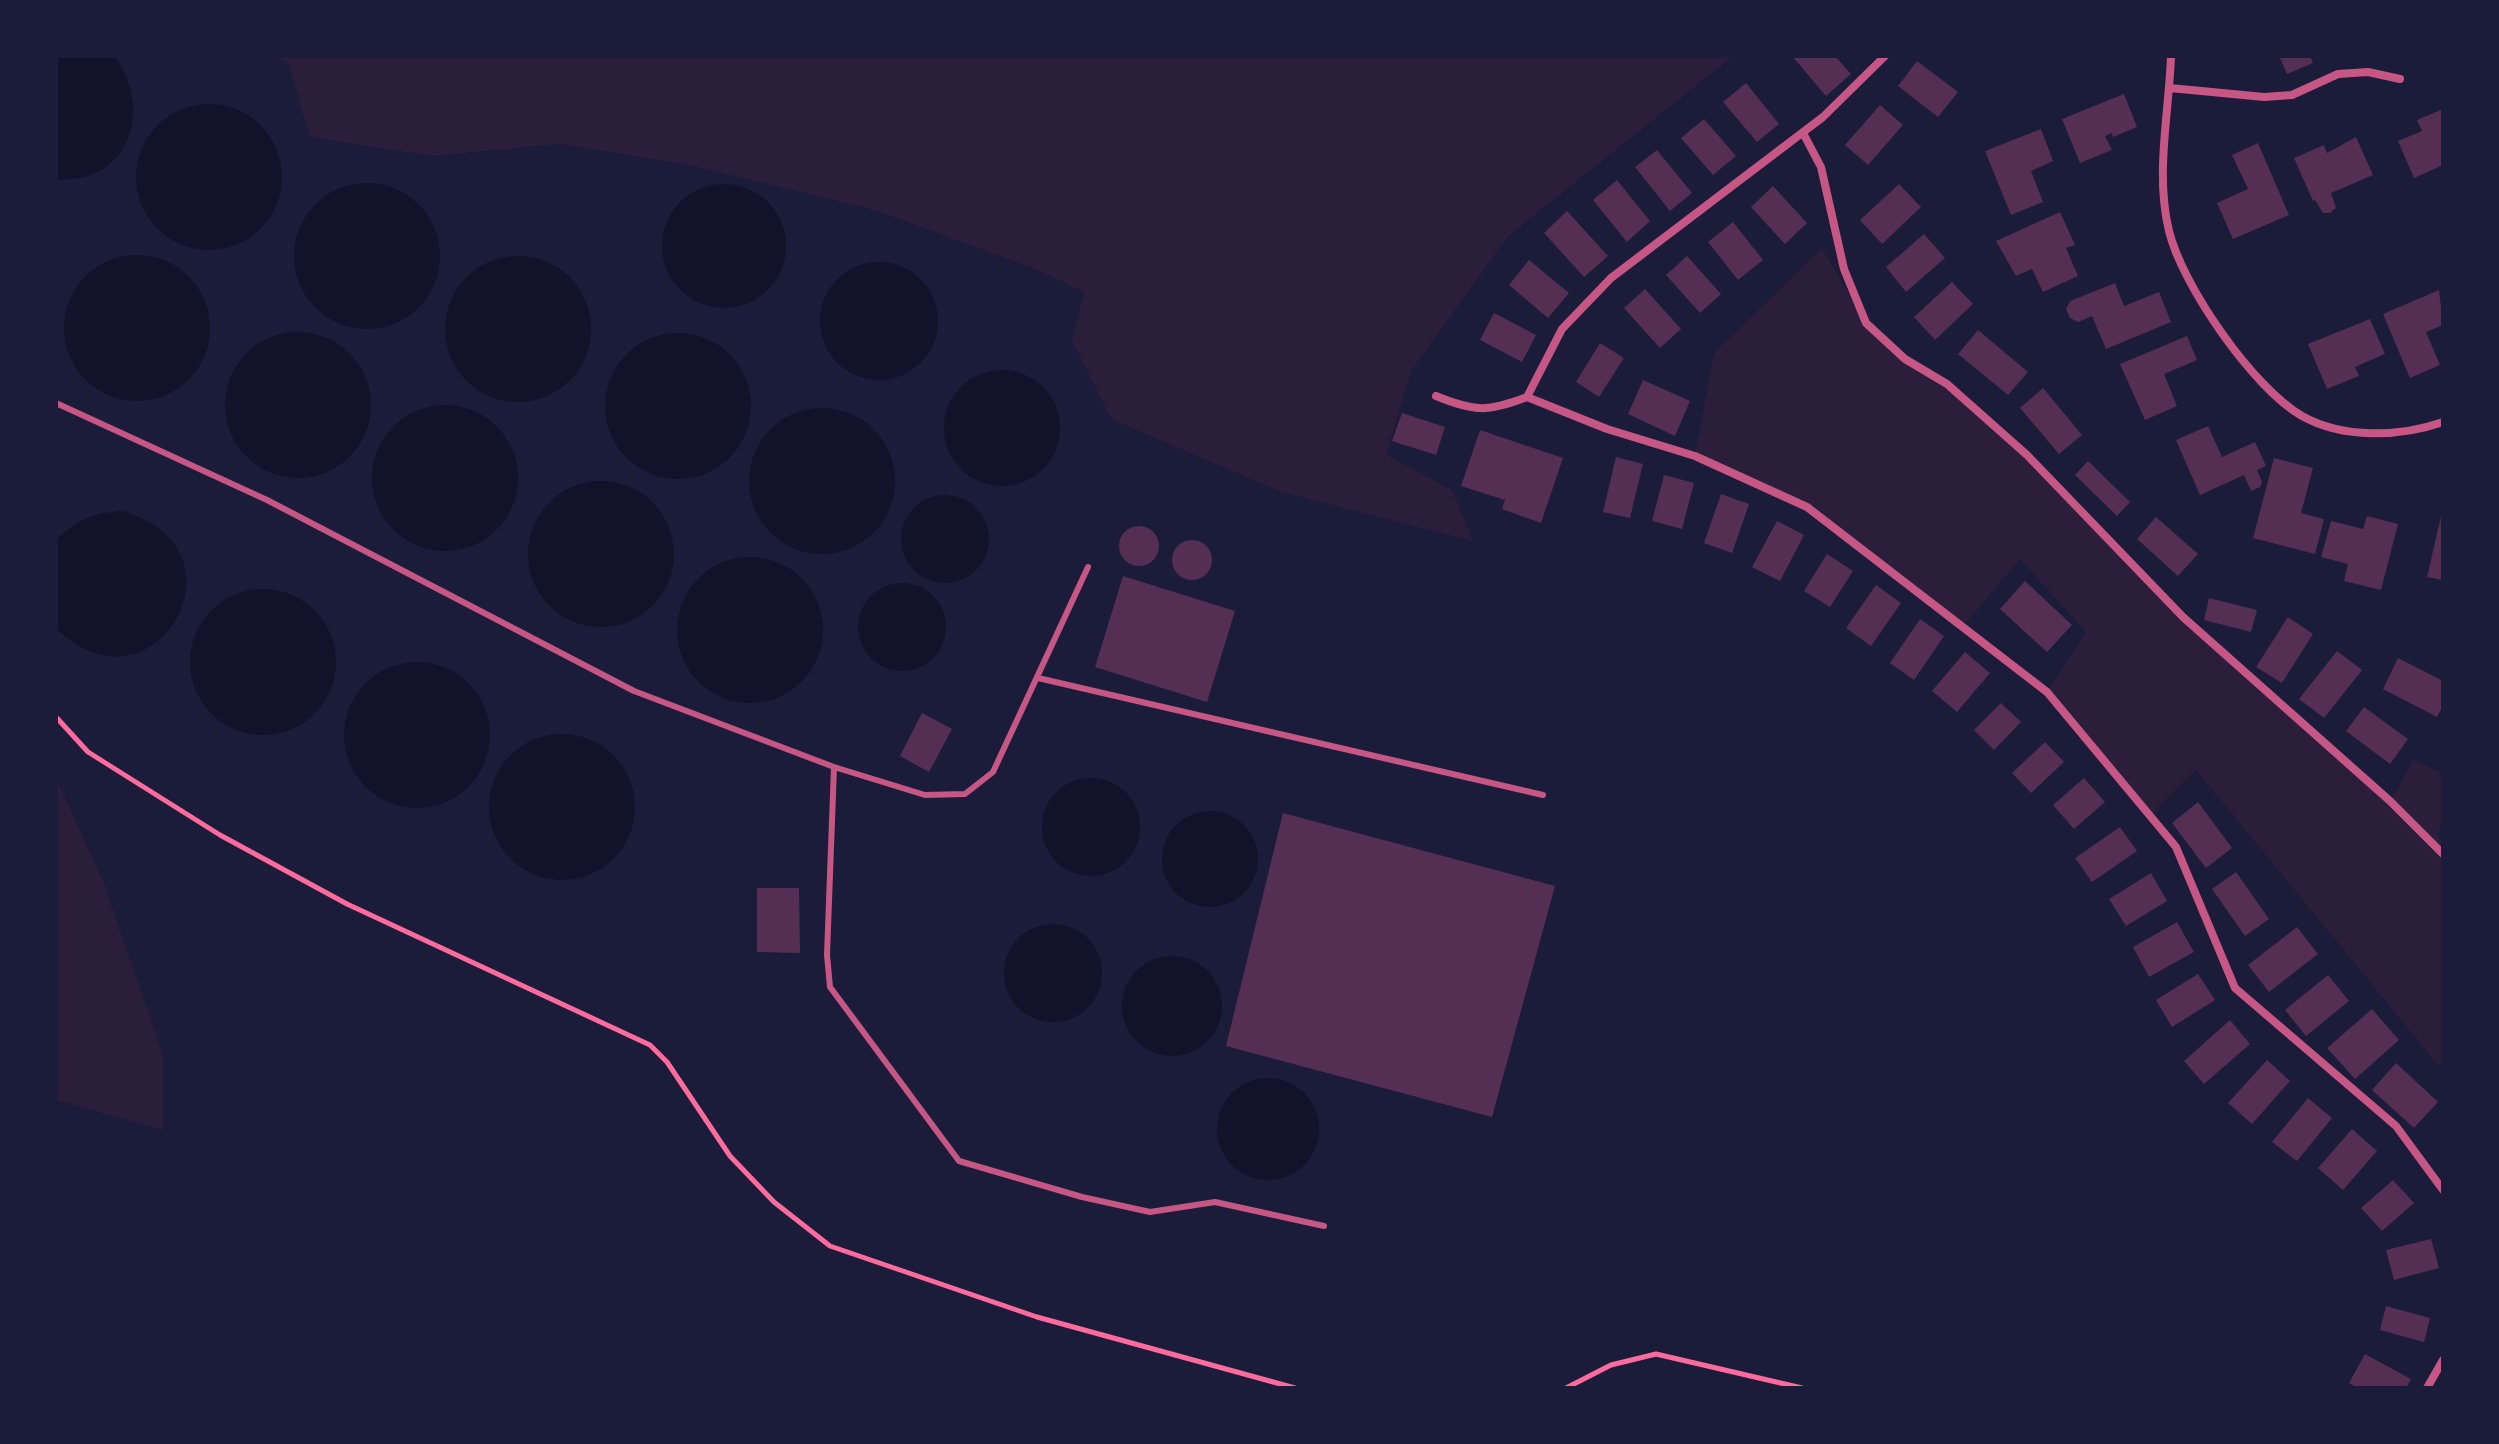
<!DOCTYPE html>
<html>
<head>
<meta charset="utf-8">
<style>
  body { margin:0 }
  #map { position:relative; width:2499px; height:1444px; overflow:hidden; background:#1b1b3a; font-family:Merriweather,serif }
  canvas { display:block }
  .frame { position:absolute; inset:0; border:58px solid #1b1b3a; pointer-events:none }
</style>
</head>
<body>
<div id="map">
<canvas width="2499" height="1444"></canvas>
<div class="frame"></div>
</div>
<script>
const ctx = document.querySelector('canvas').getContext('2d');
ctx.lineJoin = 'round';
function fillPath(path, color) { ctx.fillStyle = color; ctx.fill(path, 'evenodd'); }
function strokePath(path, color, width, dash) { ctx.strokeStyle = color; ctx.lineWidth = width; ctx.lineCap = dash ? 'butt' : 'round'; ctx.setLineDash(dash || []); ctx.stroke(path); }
const green = new Path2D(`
  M270,56H1733L1508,236L1411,371L1386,455L1452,490L1473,541L1281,492L1111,419L1072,341L1084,292L1038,270L875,210L685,164L559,144L432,156L310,137L288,62Z
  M1822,248L1866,323L1905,359L1947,384L2027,455L2183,617L2391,800L2413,760L2443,773V815L2438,835L2443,844V1071L2196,770L2150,816L2047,692L2086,632L2020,559L1963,626L1807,507L1695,456L1714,353Z
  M56,778L103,881L163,1055V1130L56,1100Z`);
const water = new Path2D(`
  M56,56H114C155,109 128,186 56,179Z
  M136 177a73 73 0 1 1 146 0a73 73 0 1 1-146 0Z
  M294 256a73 73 0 1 1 146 0a73 73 0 1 1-146 0Z
  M662 246a62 62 0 1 1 124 0a62 62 0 1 1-124 0Z
  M64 328a73 73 0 1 1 146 0a73 73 0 1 1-146 0Z
  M445 329a73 73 0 1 1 146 0a73 73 0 1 1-146 0Z
  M820 321a59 59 0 1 1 118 0a59 59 0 1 1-118 0Z
  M225 405a73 73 0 1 1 146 0a73 73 0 1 1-146 0Z
  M605 406a73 73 0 1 1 146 0a73 73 0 1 1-146 0Z
  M944 428a58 58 0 1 1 116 0a58 58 0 1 1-116 0Z
  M372 478a73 73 0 1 1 146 0a73 73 0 1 1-146 0Z
  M749 481a73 73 0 1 1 146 0a73 73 0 1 1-146 0Z
  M528 554a73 73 0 1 1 146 0a73 73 0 1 1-146 0Z
  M901 539a44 44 0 1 1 88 0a44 44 0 1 1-88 0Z
  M122,511C257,549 153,724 56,628V540C76,520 94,513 122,511Z
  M677 630a73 73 0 1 1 146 0a73 73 0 1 1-146 0Z
  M858 627a44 44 0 1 1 88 0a44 44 0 1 1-88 0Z
  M190 662a73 73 0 1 1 146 0a73 73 0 1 1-146 0Z
  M344 735a73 73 0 1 1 146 0a73 73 0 1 1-146 0Z
  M489 807a73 73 0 1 1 146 0a73 73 0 1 1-146 0Z
  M1042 827a49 49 0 1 1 98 0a49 49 0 1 1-98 0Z
  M1162 859a48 48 0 1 1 96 0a48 48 0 1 1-96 0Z
  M1004 973a49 49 0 1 1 98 0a49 49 0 1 1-98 0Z
  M1122 1006a50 50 0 1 1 100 0a50 50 0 1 1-100 0Z
  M1217 1129a51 51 0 1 1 102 0a51 51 0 1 1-102 0Z`);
const building = new Path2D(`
  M1792,56H1835L1851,74L1826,96Z
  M2279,56H2310L2313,63L2287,74Z
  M1917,61L1958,92L1938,117L1898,86Z
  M1746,83L1779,124L1757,142L1723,102Z
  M2124,94L2137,127L2113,137L2112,133L2105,136L2112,150L2080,163L2062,119Z
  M1880,105L1903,125L1868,165L1845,145Z
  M2443,109V165L2414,178L2398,141L2422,131L2417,120Z
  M1704,119L1736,156L1713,175L1681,138Z
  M2041,129L2053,161L2031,171L2043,202L2011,215L1985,151Z
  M2356,137L2373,175L2331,193L2336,208L2330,213H2323L2315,200L2313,201L2294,158L2324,145L2327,153Z
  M2258,143L2289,215L2233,239L2217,203L2248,189L2232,155Z
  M1657,150L1692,193L1670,211L1635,167Z
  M1617,180L1650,221L1627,242L1593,200Z
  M1899,184L1921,207L1882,244L1860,220Z
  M1773,186L1807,223L1785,244L1751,207Z
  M1567,211L1608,256L1584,277L1544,233Z
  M2060,212L2075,245L2066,248L2078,276L2043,292L2032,269L2016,276L1996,241Z
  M1733,222L1763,260L1738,280L1708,242Z
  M1924,234L1945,258L1906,292L1886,267Z
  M1687,256L1721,294L1700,313L1666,275Z
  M1529,260L1569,293L1548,318L1509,285Z
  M1952,282L1973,304L1935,340L1914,317Z
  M2115,283L2124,306L2159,292L2171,322L2106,349L2092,316L2078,322L2070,318L2066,309L2070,301Z
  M1645,289L1681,329L1660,348L1624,308Z
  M2439,290L2443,325L2426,332L2440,365L2410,378L2383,314Z
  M1494,313L1536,335L1522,362L1480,340Z
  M2370,319L2385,354L2355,367L2359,376L2327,389L2308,344Z
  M1978,330L2028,372L2008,395L1958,354Z
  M2187,336L2197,360L2164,374L2177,406L2145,420L2120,364Z
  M1600,343L1624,358L1599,397L1576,382Z
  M1643,380L1690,401L1675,436L1628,414Z
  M2043,388L2082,435L2059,454L2020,408Z
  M1402,413L1445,427L1436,455L1392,441Z
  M2208,426L2222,457L2255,442L2266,466L2257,470L2262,482L2260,487L2251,491L2244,475L2200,495L2176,440Z
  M1480,430L1563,458L1541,523L1502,509L1505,500L1461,486Z
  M1616,457L1643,464L1630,518L1603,512Z
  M2274,458L2313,468L2301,513L2324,519L2315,554L2253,538Z
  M2088,461L2130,502L2117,516L2075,475Z
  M1664,475L1694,483L1682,529L1652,521Z
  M1721,494L1749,504L1732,553L1704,543Z
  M2442,512H2443V580L2427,577Z
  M2367,516L2398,524L2381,590L2344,581L2348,564L2321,557L2331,521L2363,529Z
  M2156,517L2198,554L2178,576L2137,539Z
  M1777,521L1804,535L1780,581L1752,567Z
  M1119 546a20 20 0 1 1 40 0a20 20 0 1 1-40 0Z
  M1172 560a20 20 0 1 1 40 0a20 20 0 1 1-40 0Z
  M1827,554L1853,571L1830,607L1804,591Z
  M1123,576L1235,611L1207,702L1095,667Z
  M2025,581L2072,625L2047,652L2000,609Z
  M1876,585L1901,603L1871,646L1846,628Z
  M2209,598L2257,610L2251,632L2204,620Z
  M2288,617L2313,634L2282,683L2256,667Z
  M1920,619L1944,636L1914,680L1890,663Z
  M2337,651L2362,670L2324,718L2299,699Z
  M1965,652L1990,673L1957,712L1932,691Z
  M2398,658L2443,681V706L2437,717L2383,689Z
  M2001,703L2021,722L1994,750L1974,730Z
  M2364,707L2408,739L2390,764L2346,731Z
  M922,713L952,729L929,772L900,756Z
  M2045,742L2064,762L2031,793L2012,773Z
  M2084,778L2105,802L2074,829L2053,805Z
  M2198,802L2232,848L2206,868L2172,823Z
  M1283,813L1555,886L1492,1117L1226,1046Z
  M2120,827L2137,851L2092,882L2075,858Z
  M2236,872L2269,919L2245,936L2212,889Z
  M2151,873L2167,901L2126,926L2109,899Z
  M757,888H799L800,953L757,952Z
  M2177,922L2194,952L2149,977L2133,947Z
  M2297,927L2318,954L2269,992L2248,965Z
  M2198,974L2215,1000L2172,1027L2156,1000Z
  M2328,975L2349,1001L2306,1036L2285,1010Z
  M2372,1009L2399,1040L2355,1079L2327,1048Z
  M2230,1020L2250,1044L2204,1084L2184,1061Z
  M2267,1060L2290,1081L2252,1124L2228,1103Z
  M2396,1063L2438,1102L2414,1128L2372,1090Z
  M2308,1098L2332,1118L2297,1161L2272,1142Z
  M2352,1129L2377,1151L2343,1190L2318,1168Z
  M2393,1180L2414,1203L2382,1231L2361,1208Z
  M2431,1239L2439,1268L2394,1280L2386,1250Z
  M2386,1306L2430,1318L2424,1342L2380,1330Z
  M2365,1354L2411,1379L2406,1388H2358L2349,1383Z`);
const path = new Path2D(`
  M56,717L88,752L220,835L347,904L650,1045L667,1062L730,1156L774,1202L830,1246L1037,1317L1295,1388
  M1566,1388L1611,1365L1656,1354L1802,1388`);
const service = new Path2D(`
  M56,403L267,500L634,691L834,767L925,795L965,794L993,772L1088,567
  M1038,678L1543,795
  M834,767L827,955L830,987L959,1161L1082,1197L1150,1212L1215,1202L1324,1226`);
const minor = new Path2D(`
  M2171,56C2169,114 2155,174 2169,231C2182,285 2253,388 2302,416C2343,439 2400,437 2443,422
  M2170,88L2264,97L2292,95L2338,74L2368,72L2400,79
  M1803,133L1821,167L1844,269L1866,323L1905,359L1947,384L2027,455L2183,617L2390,801L2443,854
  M1436,396C1475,412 1488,412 1527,397L1607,429L1695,456L1807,507L2047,692L2176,847L2235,988L2396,1126L2443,1190
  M1527,397L1562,329L1611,278L1823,117L1885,56
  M2427,1388L2443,1360`);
fillPath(green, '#2a1e3b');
fillPath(water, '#12122b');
fillPath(building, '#542f53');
strokePath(path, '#ff6b9d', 5);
strokePath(service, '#c65784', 6);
strokePath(minor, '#c65784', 8);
</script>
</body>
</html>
